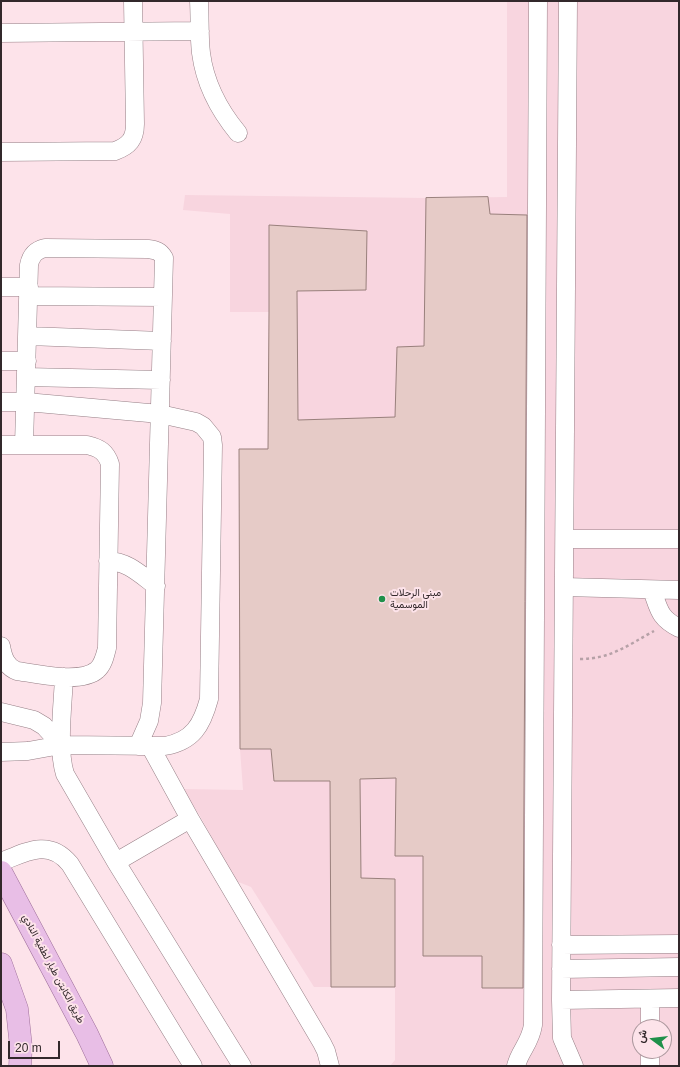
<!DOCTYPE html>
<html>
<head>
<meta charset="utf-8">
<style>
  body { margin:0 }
  #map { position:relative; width:680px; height:1067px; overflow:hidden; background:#fde3ea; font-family:Arial,Vazirmatn,sans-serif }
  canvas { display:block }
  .frame { position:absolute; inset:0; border:2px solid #32282b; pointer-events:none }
  .north { position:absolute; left:632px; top:1019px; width:40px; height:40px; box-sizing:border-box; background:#fde3ea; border:1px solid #ac989e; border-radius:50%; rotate:285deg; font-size:11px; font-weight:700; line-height:16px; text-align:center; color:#32282b }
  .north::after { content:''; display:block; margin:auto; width:14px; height:18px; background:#1f904a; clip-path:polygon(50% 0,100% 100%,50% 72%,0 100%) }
  .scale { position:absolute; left:8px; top:1041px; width:52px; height:18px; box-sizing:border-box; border:2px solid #32282b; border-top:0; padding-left:5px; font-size:12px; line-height:14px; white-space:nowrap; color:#32282b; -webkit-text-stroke:3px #fde3ea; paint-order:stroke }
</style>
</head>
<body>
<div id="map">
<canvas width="680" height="1067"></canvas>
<div class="frame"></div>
<div class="north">ش</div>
<div class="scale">20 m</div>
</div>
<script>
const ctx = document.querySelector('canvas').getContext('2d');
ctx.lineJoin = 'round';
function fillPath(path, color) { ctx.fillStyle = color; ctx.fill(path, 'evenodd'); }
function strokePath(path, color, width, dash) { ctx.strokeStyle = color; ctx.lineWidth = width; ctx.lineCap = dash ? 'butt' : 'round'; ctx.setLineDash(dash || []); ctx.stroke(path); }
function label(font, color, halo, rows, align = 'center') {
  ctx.font = font + ' Arial,Vazirmatn,sans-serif'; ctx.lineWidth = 4; ctx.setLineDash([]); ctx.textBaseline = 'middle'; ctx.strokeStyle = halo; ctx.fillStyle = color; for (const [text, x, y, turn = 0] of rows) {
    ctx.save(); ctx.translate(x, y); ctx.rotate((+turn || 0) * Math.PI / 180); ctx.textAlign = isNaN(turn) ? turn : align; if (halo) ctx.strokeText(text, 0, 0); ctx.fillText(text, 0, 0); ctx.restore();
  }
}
const built = new Path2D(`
  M507,1H679V1066H390L395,1060V987H314L251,887L236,881L199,814L182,789L243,790L240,749L239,449L268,448L269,312H230V214L183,210L185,195L426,198L507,197ZM640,1027H664V1051H640Z`);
const building = new Path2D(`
  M488,197L490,214L527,215L523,988H482V956H423V856H395L396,778L360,779L361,878L395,879V987H331L330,781H274L271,749H240L239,449H268L269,312V225L367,231L366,290L297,291L298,420L395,417L397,347L424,346L426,198Z`);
const path = new Path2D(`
  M580,659C611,659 628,645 654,631`);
const minor = new Path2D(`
  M199,1C200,18 199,36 201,53C205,84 219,110 238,133
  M568,1L561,1000L562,1038L574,1066
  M1,33L200,31
  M1,152L115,151C129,146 135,139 135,124L133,1
  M1,287H29
  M28,296L163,297
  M28,336L162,341
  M1,361H27
  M26,377L161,380
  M1,402H26L160,414L196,422L203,426L212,437L213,445L209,699C202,725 193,741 165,746L61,745L28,751L1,752
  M1,445H87C100,448 106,452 110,464L107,648C105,656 103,665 97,670C81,684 37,674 17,671C6,667 3,657 1,646
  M24,445L29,265C31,255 36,250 45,248L148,249C156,250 160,251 164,258L152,703L149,721L138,746
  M565,539H679
  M108,561C127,561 141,575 156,586
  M564,587L679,590
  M652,590C659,609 659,618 679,628
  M64,677C63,704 57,749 65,774L116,862L242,1066
  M1,712L34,720L44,726L61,745
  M150,746L190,819L322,1043L326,1051L330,1066
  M1,862C26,852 49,838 70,864L193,1066
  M116,862L190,819
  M561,945L679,944
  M561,969L679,967
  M650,999V1027
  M561,1000L679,998
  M650,1051V1066
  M516,1066C520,1050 530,1044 533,1025L538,1`);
const major = new Path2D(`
  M1,872L87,1034L102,1066
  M1,964L17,1009L21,1047L20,1066`);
const markers = [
  [382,599,4,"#1f904a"]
];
const poiNames = [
  ["مبنى الرحلات",390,593],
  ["الموسمية",390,605]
];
const streetNames = [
  ["طريق الكابتن طيار لطفية النادي",53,969,62]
];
fillPath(built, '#f8d5df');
fillPath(building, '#e6cbc7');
strokePath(building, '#99807c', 1);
strokePath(minor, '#967f86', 19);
strokePath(major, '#9e6e9a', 23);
strokePath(path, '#b6a1a7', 2.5, [3, 3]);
strokePath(minor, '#fff', 18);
strokePath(major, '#e8bee6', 22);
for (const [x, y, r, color] of markers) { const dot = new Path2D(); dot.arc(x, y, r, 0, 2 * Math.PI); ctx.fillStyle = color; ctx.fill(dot); strokePath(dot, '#fde3ea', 1.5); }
label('10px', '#32282b', '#fde3ea', poiNames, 'left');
label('10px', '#32282b', '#fde3ea', streetNames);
</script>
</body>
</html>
